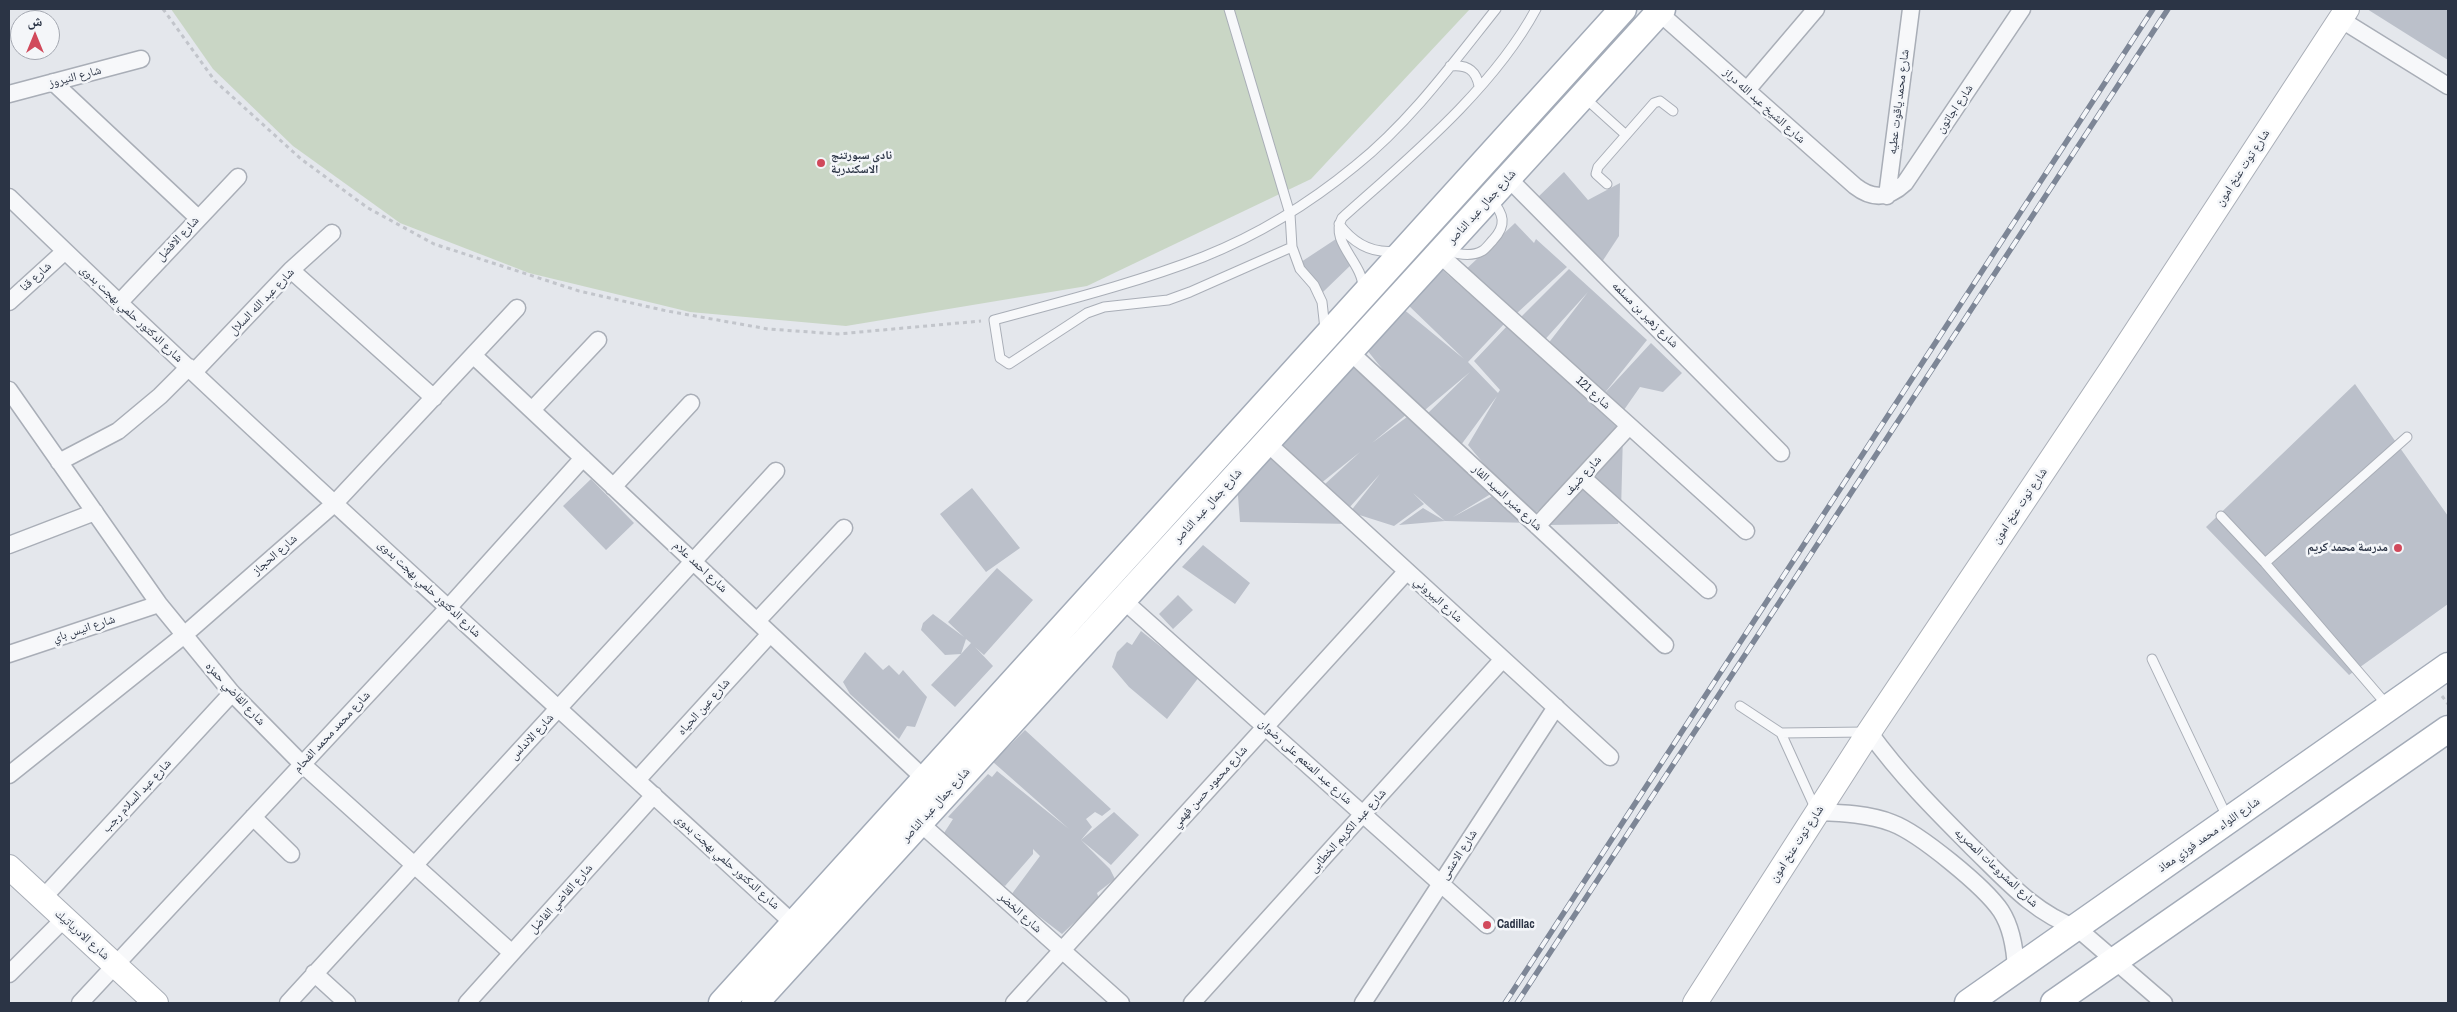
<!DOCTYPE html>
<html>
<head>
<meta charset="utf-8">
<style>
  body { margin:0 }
  #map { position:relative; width:2457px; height:1012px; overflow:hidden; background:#e4e7ec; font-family:"Archivo Narrow","Noto Naskh Arabic",sans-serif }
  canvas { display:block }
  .frame { position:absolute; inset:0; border:10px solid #2b3445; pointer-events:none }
  .north { position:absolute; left:10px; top:10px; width:50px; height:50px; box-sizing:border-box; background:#f4f6f9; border:1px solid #a4a8b1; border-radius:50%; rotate:0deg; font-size:14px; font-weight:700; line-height:20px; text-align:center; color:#2b3445 }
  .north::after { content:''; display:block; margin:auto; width:18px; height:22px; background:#d1495b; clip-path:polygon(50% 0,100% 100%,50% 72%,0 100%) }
</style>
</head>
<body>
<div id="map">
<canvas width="2457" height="1012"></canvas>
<div class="frame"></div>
<div class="north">ش</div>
</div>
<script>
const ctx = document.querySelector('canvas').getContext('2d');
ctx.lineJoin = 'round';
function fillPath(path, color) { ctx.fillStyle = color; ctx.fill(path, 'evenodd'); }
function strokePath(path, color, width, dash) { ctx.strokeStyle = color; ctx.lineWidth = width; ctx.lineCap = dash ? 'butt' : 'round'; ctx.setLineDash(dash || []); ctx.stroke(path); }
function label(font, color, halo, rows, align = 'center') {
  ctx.font = font + ' "Archivo Narrow","Noto Naskh Arabic",sans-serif'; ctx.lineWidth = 5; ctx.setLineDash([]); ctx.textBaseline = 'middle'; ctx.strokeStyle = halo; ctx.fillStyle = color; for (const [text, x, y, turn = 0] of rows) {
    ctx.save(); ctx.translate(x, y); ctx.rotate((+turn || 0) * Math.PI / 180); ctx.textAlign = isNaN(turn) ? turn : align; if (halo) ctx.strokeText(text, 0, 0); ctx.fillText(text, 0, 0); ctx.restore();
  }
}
const green = new Path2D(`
  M171,9H1470L1311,179L1087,286L846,326L690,312L529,273L400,223L293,146L213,69Z`);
const building = new Path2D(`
  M2367,9H2448V60Z
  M1564,172L1588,200L1620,183L1619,236L1598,268L1537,198Z
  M1515,223L1534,243L1536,239L1567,267L1516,314L1501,298L1497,306L1461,274Z
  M1339,237L1355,261L1322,293L1298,264Z
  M1440,268L1504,324L1468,362L1498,393L1500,390L1474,361L1508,325L1623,433L1621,512L1588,470L1529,518L1468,445L1497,396L1461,445L1427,414L1470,372L1419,415L1367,350L1402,308L1464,359L1407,304Z
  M1569,269L1647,340L1603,395L1651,343L1682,373L1663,392L1640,387L1619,417L1547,345L1588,292L1540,345L1518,320Z
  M1350,365L1407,414L1372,443L1407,417L1494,492L1453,517L1494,495L1534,523L1445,521L1399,525L1423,508L1445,521L1413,493L1424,504L1394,526L1350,512L1380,474L1348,509L1325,484L1360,452L1320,484L1279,445Z
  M2355,384L2448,516V604L2349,675L2206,527Z
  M1275,450L1352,524L1240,522L1237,483Z
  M591,479L634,523L606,550L563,506Z
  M1579,480L1620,516L1618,524L1547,525Z
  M972,488L1020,548L986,572L940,514Z
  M1203,545L1250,583L1235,604L1182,567Z
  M997,568L1033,600L984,655L975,647L993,666L955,707L931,685L961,654L945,655L921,630L923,623L933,614L964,637L948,622ZM966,639L971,643L961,654Z
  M1178,595L1193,610L1173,629L1159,614Z
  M1141,631L1199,677L1167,719L1129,687L1112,667L1117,652L1127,642L1132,645Z
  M865,652L883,670L889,665L899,675L903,670L927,697L915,727L907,726L899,739L850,694L843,682Z
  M1025,730L1111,809L1102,816L1095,812L1086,819L1092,827L1081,840L1110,869L1115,879L1097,893L1099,899L1062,934L1011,895L1040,856L1033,849V854L1005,886L984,873L944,833L953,819L948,817L988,774L992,777L997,771L1069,829L993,762Z
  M1114,812L1139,835L1111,865L1081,840Z`);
const path = new Path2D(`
  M163,9L215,81L301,159L368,208L434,244L579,291L667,311L768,329L838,334L981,321
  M2442,696L2448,704`);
const lane = new Path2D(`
  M1229,9L1290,214L1292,247L1300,269L1314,285L1322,302L1325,329
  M1450,66C1467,64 1476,70 1479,86
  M1585,98L1626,135
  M1607,184L1596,174L1598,167L1654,103L1660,101L1673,111
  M1339,224C1353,243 1371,254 1396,251
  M1292,247L1190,292L1168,300L1104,307L1087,313L1009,364L1000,358L994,320C1064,301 1136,283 1203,257C1258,235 1310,203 1355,166C1410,122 1453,63 1496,9
  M1447,251C1457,254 1472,257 1482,251C1486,249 1490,243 1493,240C1507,225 1504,214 1491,199
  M1363,288C1363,262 1329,242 1342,218C1409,158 1493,89 1536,9
  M2221,516L2265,563L2387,705
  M2265,563L2407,437
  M2152,659L2228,819
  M1740,706L1781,733L1816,810
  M1781,733L1866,732`);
const street = new Path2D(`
  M1655,9L1855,186C1873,200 1888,199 1905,183L2022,9
  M2340,19L2448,86
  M53,82L198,218
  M1747,90L1816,9
  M9,94L141,59
  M1508,178L1781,453
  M1887,196L1911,9
  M9,197C265,445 532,683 794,924
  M1440,255L1746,531
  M291,270L434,398
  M9,302L64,252
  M119,303L238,177
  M1349,351L1665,645
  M473,355L926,780
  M194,372L291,270L332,233
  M9,390L159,604L232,693L302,764L512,953
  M532,410L598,340
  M1266,442L1610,757
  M59,462L118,431L160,396L189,367
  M1582,477L1708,590
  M613,487L691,403
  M1537,526L1629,426
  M9,545L95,512
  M1123,600L1487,925
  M757,621L844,528
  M9,654L159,604
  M1869,732C1901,776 1934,809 1973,848C2005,879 2034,913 2077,928L2164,1003
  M9,775L183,636L335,503L517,308
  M637,780L770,634
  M1817,812C1842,813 1869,814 1892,823C1919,833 1985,887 2001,911C2012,928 2015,949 2016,969
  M253,817L291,854
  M920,823L1121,1003
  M42,899L232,693
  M314,973L347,1003
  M9,974L64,919
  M80,1003L449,607L583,458
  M288,1003L776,471
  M467,1003L654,795
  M1014,1003L1407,571
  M1192,1003L1503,659
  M1363,1003L1556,707`);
const secondary = new Path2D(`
  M9,867L156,1003
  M1695,1003L1869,732L2111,370L2347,9`);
const primary = new Path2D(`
  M722,1003L1623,9
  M755,1003L1662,9
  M1968,1003L2448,666
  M2054,1003L2448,729`);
const rail = new Path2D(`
  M1505,1003L2153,9
  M1517,1003L2168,9`);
const markers = [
  [821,163,5,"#d1495b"],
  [2398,548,5,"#d1495b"],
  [1487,925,5,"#d1495b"]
];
const streetNames = [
  ["شارع النيروز",75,77,-15],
  ["شارع محمد ياقوت عطيه",1899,102,-83],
  ["شارع الشيخ عبد الله دراز",1764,106,42],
  ["شارع اجاتون",1955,109,-56],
  ["شارع توت عنخ امون",2243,168,-57],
  ["شارع جمال عبد الناصر",1482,207,-48],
  ["شارع الافضل",178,239,-47],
  ["شارع قنا",36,277,-42],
  ["شارع عبد الله السلال",262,302,-46],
  ["شارع الدكتور حلمي بهجت بدوى",131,314,43],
  ["شارع زهير بن مسلمه",1645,315,45],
  ["شارع 121",1593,393,42],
  ["شارع ضيف",1583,476,-48],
  ["شارع منير السيد الفار",1507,498,43],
  ["شارع جمال عبد الناصر",1208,506,-48],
  ["شارع توت عنخ امون",2020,506,-56],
  ["شارع الحجاز",275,555,-41],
  ["شارع احمد علام",700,567,43],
  ["شارع الدكتور حلمي بهجت بدوى",429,589,43],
  ["شارع البيروني",1438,600,42],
  ["شارع انيس باي",84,629,-18],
  ["شارع القاضي حمزه",235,694,47],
  ["شارع عين الحياه",704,707,-48],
  ["شارع محمد محمد الفحام",332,732,-47],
  ["شارع الاندلس",532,737,-47],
  ["شارع عبد المنعم على رضوان",1305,762,42],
  ["شارع محمود حسن فهمي",1210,787,-48],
  ["شارع عبد السلام رجب",137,796,-47],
  ["شارع جمال عبد الناصر",936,805,-48],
  ["شارع عبد الكريم الخطابى",1348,831,-48],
  ["شارع اللواء محمد فوزي معاذ",2209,835,-35],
  ["شارع توت عنخ امون",1797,844,-57],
  ["شارع الاعشى",1459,855,-57],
  ["شارع الدكتور حلمي بهجت بدوى",727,862,42],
  ["شارع المشروعات المصريه",1996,868,43],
  ["شارع القاضي الفاضل",561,899,-48],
  ["شارع الخضر",1020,913,42],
  ["شارع الادرياتيك",82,935,42]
];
const poiNames = [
  ["نادي سبورتنج",831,156],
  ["الاسكندرية",831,170],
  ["مدرسة محمد كريم",2388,548,"right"],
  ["Cadillac",1497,925]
];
fillPath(green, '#c9d6c5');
fillPath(building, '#bbc0ca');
strokePath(lane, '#a9aeb7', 11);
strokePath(street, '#a9aeb7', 19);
strokePath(secondary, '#a9aeb7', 26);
strokePath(primary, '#a3abb8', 29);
strokePath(path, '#c2c5cb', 3, [4, 4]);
strokePath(lane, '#f7f8fa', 9);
strokePath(street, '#f7f8fa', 16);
strokePath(secondary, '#fff', 24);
strokePath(primary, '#fff', 26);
strokePath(rail, '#7d8696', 5.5);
strokePath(rail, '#f4f6f9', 4, [11]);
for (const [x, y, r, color] of markers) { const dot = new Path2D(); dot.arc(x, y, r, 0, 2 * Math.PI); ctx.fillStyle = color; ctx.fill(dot); strokePath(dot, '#f4f6f9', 2); }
label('12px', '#2b3445', '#f4f6f9', streetNames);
label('bold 12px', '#2b3445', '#f4f6f9', poiNames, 'left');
</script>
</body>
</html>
